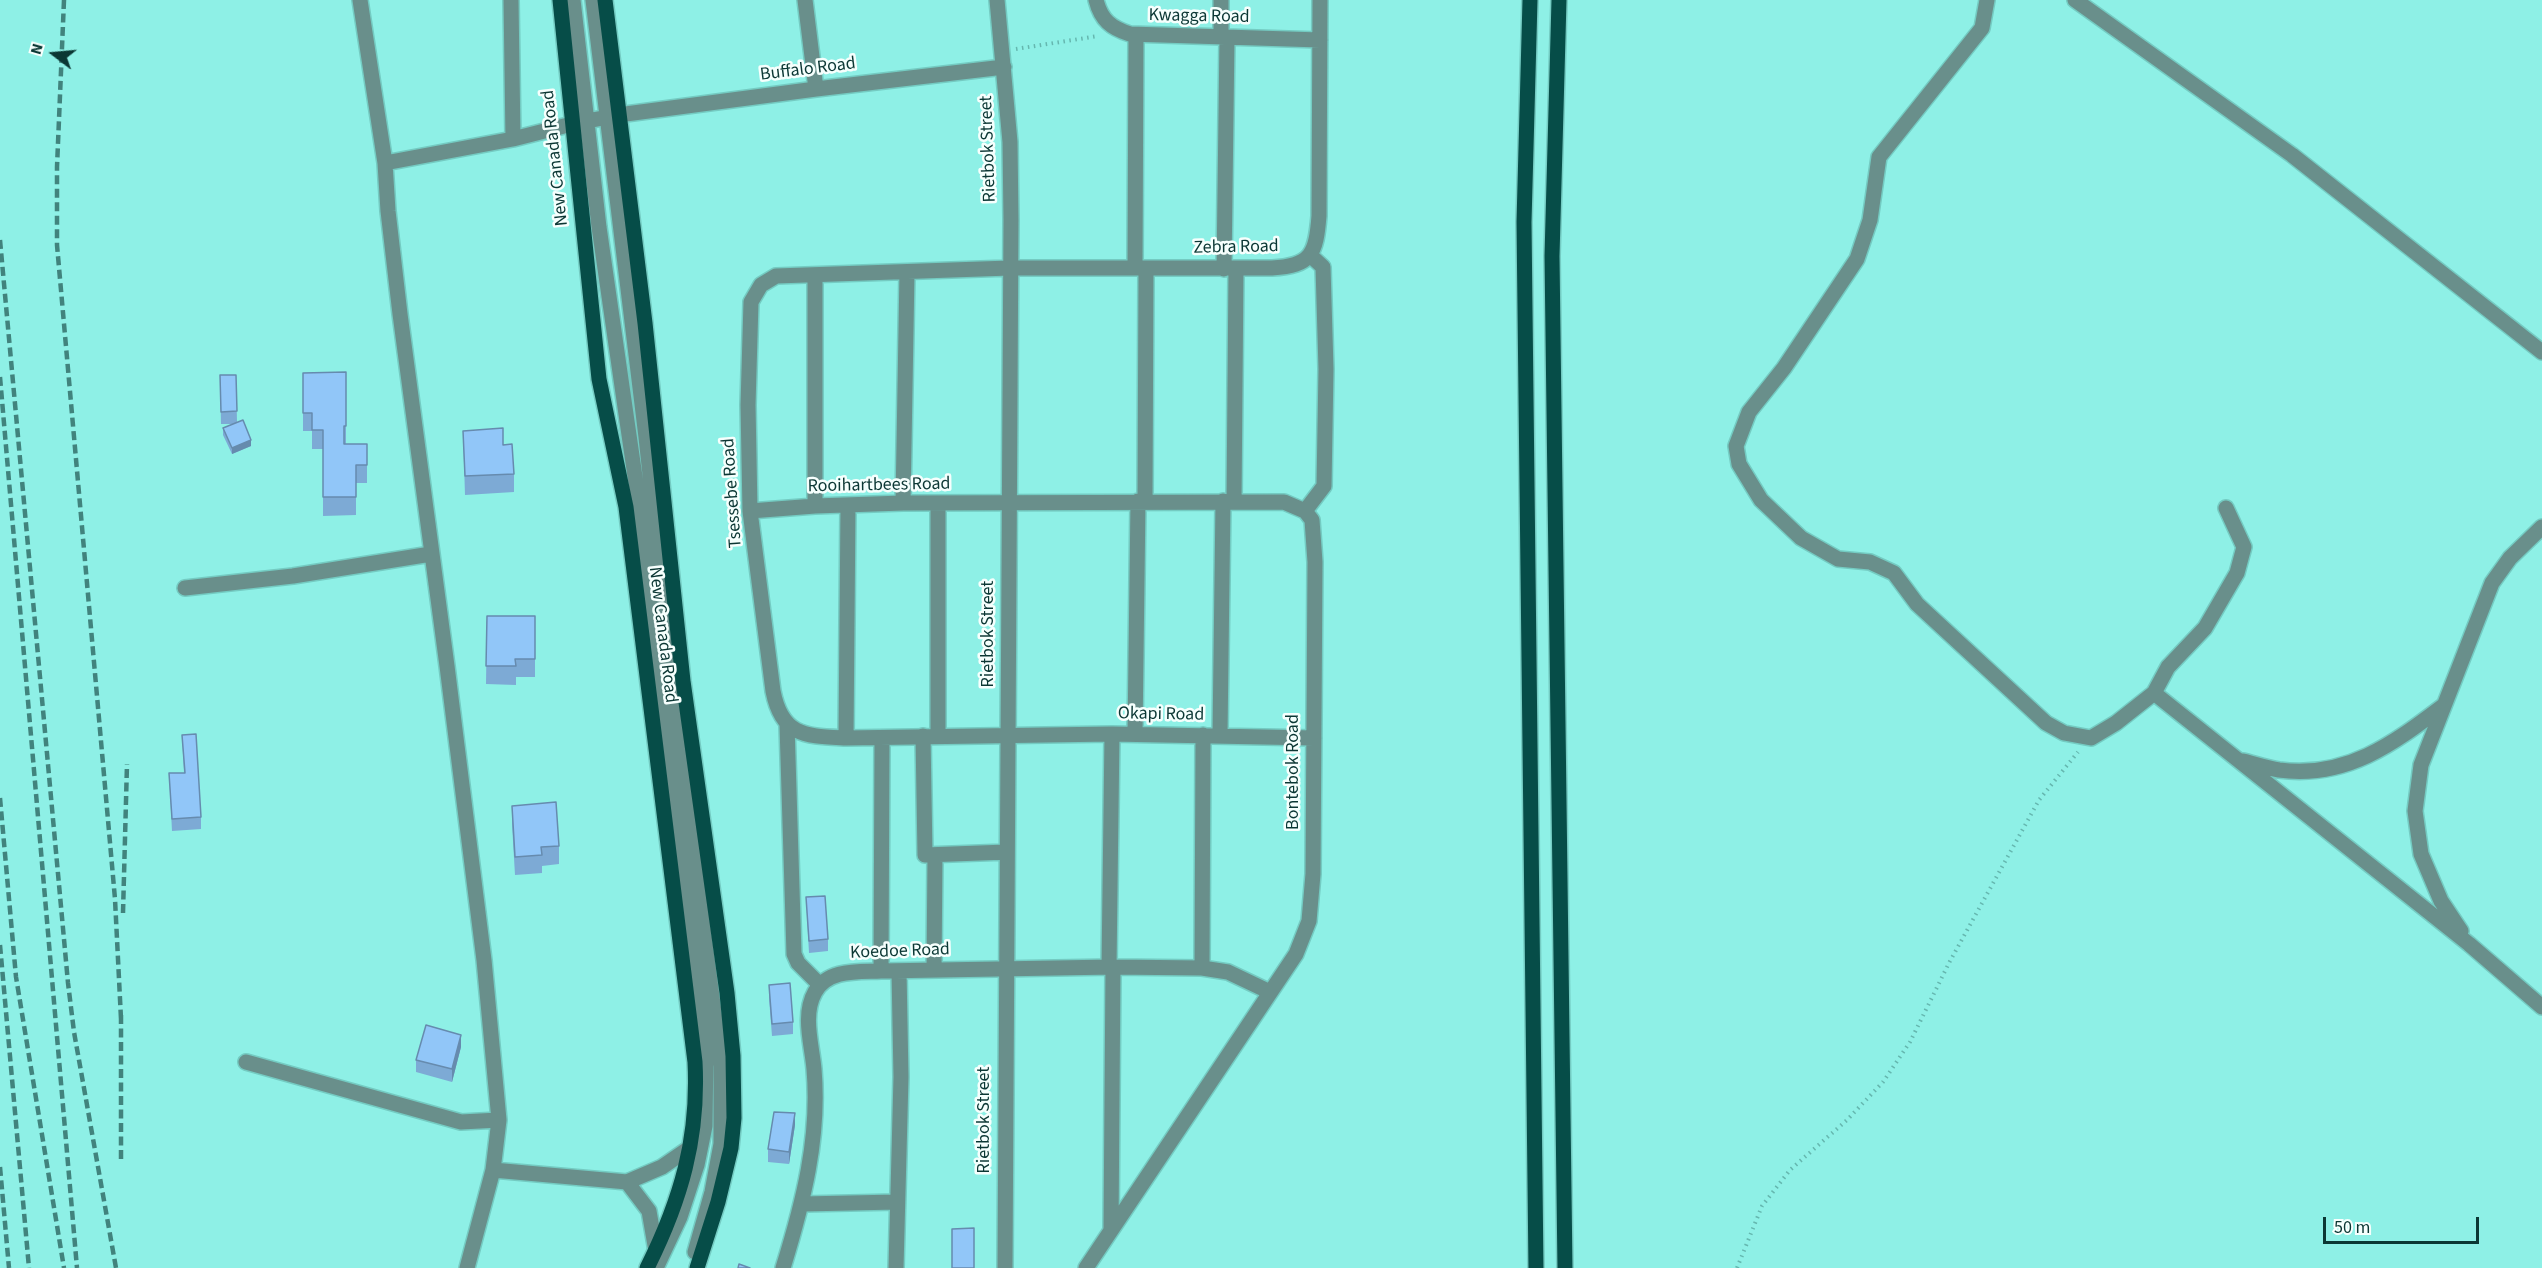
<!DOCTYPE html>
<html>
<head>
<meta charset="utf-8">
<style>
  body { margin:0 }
  #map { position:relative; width:2542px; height:1268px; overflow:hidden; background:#8ef0e6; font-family:"Source Sans 3",sans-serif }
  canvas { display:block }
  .north { position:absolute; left:24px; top:24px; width:60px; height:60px; -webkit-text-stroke:4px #f6fffd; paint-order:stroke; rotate:286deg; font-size:16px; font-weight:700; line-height:24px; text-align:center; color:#0b3734 }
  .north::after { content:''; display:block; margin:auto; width:21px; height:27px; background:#0b3734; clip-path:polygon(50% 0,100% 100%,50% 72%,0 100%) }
  .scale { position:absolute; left:2323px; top:1217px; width:156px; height:27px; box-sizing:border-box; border:3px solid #0b3734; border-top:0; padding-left:8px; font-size:18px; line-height:21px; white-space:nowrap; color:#0b3734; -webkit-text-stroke:4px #f6fffd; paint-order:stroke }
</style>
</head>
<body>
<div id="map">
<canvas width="2542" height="1268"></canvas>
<div class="north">N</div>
<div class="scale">50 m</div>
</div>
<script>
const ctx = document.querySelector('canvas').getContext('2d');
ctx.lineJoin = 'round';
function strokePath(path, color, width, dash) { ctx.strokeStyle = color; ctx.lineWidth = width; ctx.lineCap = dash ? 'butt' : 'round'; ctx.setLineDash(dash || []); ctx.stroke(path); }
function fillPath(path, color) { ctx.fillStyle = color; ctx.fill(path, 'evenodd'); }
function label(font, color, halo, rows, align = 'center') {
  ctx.font = font + ' "Source Sans 3",sans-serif'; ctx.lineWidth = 5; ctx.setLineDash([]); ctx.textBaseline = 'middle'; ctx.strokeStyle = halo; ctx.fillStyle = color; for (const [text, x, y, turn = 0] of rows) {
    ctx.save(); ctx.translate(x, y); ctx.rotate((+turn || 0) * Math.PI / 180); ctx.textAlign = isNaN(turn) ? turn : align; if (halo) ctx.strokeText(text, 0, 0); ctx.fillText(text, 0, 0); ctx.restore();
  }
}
const path = new Path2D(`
  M1016,49L1098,36
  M1737,1268L1762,1206L1790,1170L1847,1120L1883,1082L1910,1042L1949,963L2039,800L2078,752`);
const minor = new Path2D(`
  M360,0L385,163L388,211L400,314L447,666L484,960L499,1120L493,1170L467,1268
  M511,0L513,139
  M573,0L599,227L641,518L663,730L706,1047L705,1126L697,1165L680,1217L656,1268
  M593,0L646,437L676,717L721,1066V1144L712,1192L695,1252
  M805,0L816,89
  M997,0L1010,142L1011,220L1005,1268
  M1096,0C1101,20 1111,28 1130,34L1320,40
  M1221,0V37
  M1987,0L1982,28L1879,157L1870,220L1857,259L1784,368L1749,412L1736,446L1739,464L1761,500L1801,538L1838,559L1870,562L1894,573L1917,604L2046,723L2064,733L2091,738L2116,723L2154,693L2168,667L2205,628L2237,573L2244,547L2226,508
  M2075,0L2292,155L2542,352
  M385,163L513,139L572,124L618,115L816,89L1004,67
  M1135,268L1136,35
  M1224,269L1227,37
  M1145,501L1146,269
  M1234,501L1236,269
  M903,503L907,272
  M815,506V275
  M750,511L815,506L903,503L1284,502L1305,511L1312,520L1315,562L1313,874L1309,921L1296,954L1086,1268
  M1305,511L1324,486L1326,369L1323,267L1310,255
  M185,588L293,576L431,554
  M2154,693L2469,944L2542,1007
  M787,725L794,954L798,963L820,985
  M1135,734L1138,501
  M938,735V504
  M1220,735L1223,501
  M923,736L925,855L1007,852
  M846,738L848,505
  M1314,738L1112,734L846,738C806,736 782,737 773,691L750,511L748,405L751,302L761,285L776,276L1010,268H1272C1312,266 1316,253 1319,216L1320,0
  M2243,761C2255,764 2267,768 2279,770C2346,779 2393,744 2443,706
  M2461,931L2441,901L2421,854L2415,811L2421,765L2492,583L2510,558L2542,527
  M1109,967L1112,734
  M1202,968L1203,735
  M934,970L935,855
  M881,971L882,739
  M246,1062L461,1122L499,1120
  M493,1170L627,1182L662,1167L691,1147
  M627,1182L649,1211L656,1251
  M803,1204L897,1202
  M1111,1230L1113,967
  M783,1268C803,1203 820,1138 814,1069C812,1045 802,1015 815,992C828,969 857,972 881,971L1113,967L1202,968L1228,972L1270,992
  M896,1268L901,1077L899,971`);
const major = new Path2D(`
  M560,0L599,379L626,507L695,1062C699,1138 681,1200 647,1268
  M605,0L645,323L683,681L727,993L733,1056L734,1118L731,1148L718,1202L697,1268
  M1530,0L1524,222L1536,1268
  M1559,0L1552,256L1565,1268`);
const rail = new Path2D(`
  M64,0L57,167V245L115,899L121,1019
  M0,240L68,983L74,1032L116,1268
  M0,377L77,1268
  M0,798L16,977L64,1268
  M123,913L127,764
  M0,945L29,1268
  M121,1159V1012
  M0,1167L9,1268`);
const wall = new Path2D(`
  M346,372V444H367V483H356V515L323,516V449H312V431H303V373Z
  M220,375H236L237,422L251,446L232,454L223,435V428L234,424H221Z
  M463,431L503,445L514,474V492L465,495Z
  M487,616H535V677H516V685L486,684Z
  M182,735L201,817V829L172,831L169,773H184Z
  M512,806L559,846V864L542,866V873L515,875L512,824Z
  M806,897L828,939V951L809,953Z
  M769,985L793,1022V1034L772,1036L769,998Z
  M461,1047L452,1082L416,1072V1060Z
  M795,1125L789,1164L768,1162V1149Z`);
const shadedWall = new Path2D(`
  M251,440V446L232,454V448Z
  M461,1035V1047L452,1082V1069Z
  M795,1113V1125L789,1164V1152Z`);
const building = new Path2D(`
  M346,372V426H344V444H367V465H356V497H323V430H312V413H303V373Z
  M220,375H236L237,411L221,412Z
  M243,420L251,440L232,448L223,428Z
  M503,428V445L512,444L514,474L465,476L463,431Z
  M487,616H535V659H515L516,666H486Z
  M196,734L201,817L172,819L169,773H185L182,735Z
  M556,802L559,846L541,847L542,855L515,857L512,806Z
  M825,896L828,939L809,941L806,897Z
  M790,983L793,1022L772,1024L769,985Z
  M426,1025L461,1035L452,1069L416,1060Z
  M774,1112L795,1113L789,1152L768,1149Z
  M974,1228V1268H952V1229Z
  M739,1264L750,1268H738Z`);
const streetNames = [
  ["Kwagga Road",1199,17,1],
  ["Buffalo Road",808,70,-7],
  ["Rietbok Street",989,149,-92],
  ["New Canada Road",556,158,-96],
  ["Zebra Road",1236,248,-1],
  ["Rooihartbees Road",879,486,-1],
  ["Tsessebe Road",733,493,-94],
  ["Rietbok Street",989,634,-90],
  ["New Canada Road",662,635,83],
  ["Okapi Road",1161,715,1],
  ["Bontebok Road",1294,772,-90],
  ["Koedoe Road",900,952,-2],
  ["Rietbok Street",985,1120,-90]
];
strokePath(minor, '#74cbc2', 18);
strokePath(major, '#74cbc2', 18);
strokePath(path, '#65b7af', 4, [1.5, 4.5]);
strokePath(minor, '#698f8b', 15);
strokePath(major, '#064d48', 15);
strokePath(rail, '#41837d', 4.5, [9, 4.5]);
fillPath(wall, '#7daad5');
fillPath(shadedWall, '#668bae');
fillPath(building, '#91c6f8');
strokePath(building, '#668bae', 1.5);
label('18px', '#0b3734', '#f6fffd', streetNames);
</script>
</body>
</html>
